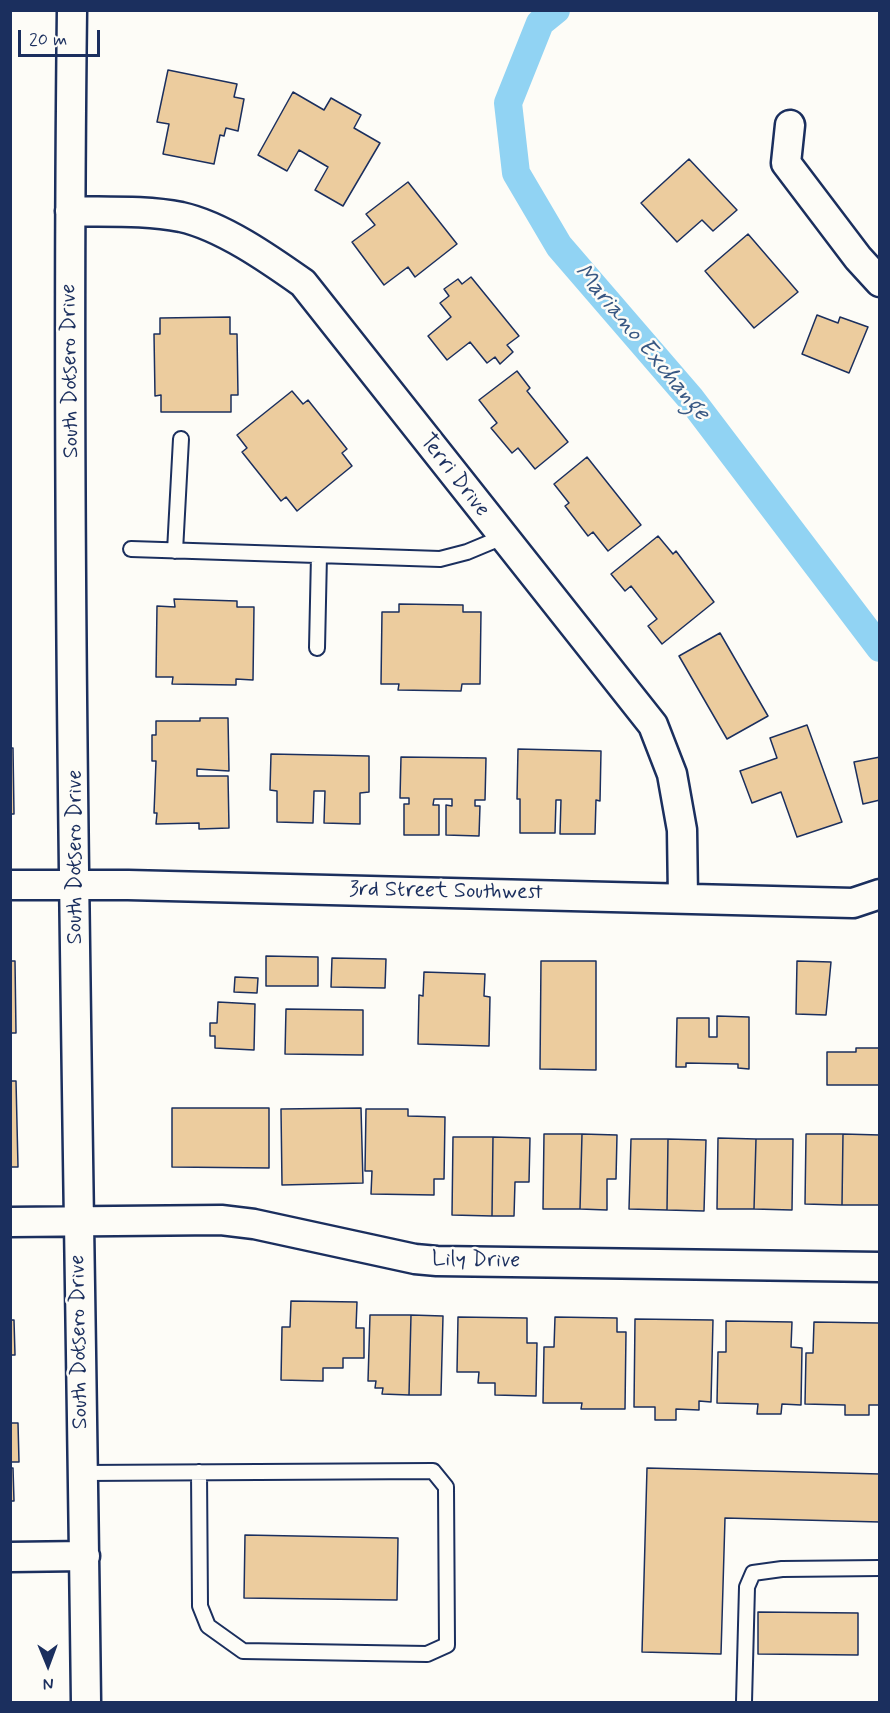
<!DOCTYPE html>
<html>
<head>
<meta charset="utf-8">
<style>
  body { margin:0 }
  #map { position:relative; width:890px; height:1713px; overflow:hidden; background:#fdfcf7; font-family:Mynerve,sans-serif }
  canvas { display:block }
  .frame { position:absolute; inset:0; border:12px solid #1b2f5e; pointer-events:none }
  .north { position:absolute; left:18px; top:1635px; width:60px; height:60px; -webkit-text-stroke:4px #fdfcf7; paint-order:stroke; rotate:179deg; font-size:16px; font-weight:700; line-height:24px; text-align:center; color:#1b2f5e }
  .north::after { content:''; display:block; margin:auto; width:21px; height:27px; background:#1b2f5e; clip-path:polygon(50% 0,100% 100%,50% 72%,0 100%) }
  .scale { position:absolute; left:18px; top:30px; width:82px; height:27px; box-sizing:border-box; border:3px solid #1b2f5e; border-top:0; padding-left:8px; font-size:18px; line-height:21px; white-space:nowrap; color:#1b2f5e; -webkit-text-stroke:4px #fdfcf7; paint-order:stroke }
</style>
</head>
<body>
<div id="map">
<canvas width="890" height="1713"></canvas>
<div class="frame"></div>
<div class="north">N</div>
<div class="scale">20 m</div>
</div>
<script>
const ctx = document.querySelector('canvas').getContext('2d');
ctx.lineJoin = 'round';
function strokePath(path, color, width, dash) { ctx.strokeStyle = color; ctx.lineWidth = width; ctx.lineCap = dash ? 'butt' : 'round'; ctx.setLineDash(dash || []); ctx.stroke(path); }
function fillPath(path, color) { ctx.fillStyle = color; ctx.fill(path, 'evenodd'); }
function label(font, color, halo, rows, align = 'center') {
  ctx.font = font + ' Mynerve,sans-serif'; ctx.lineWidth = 5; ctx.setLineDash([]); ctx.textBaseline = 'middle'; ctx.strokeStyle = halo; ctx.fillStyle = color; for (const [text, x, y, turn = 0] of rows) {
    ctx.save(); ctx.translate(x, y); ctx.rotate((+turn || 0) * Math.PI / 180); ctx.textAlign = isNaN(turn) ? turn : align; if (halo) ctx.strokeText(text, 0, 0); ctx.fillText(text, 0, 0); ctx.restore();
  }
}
const canal = new Path2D(`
  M556,10L540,23L508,103L516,173L559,246L691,399L880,648`);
const building = new Path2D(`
  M168,70L237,84L234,97L244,99L238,131L226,128L224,136L220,135L214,164L163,154L169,124L157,122Z
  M293,92L324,110L331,98L361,115L354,128L380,143L343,206L315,190L328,167L299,150L287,171L258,155Z
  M689,159L737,210L713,231L702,220L677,242L641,203Z
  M408,182L457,244L415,277L408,267L384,285L352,242L375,225L366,214Z
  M748,234L798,292L754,328L705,271Z
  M471,277L519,336L507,345L513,352L500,364L495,357L487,363L470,342L447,360L428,336L451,317L440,303L449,296L444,289L458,279L462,284Z
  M817,315L838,323L840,317L868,327L849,373L802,354Z
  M230,317V334H237L238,395H231V412H161V395L155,396L154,334H160V318Z
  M517,371L530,388L527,391L568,442L535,469L518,448L512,453L491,428L497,423L479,400Z
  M292,391L303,404L308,400L347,449L342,453L352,466L297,511L286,497L281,501L242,452L247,448L237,435Z
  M587,457L641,525L608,551L593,532L588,536L565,506L569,503L554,484Z
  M658,536L673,554L676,551L714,602L662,644L648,626L657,619L631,586L625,591L611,574Z
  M174,599L237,601V607H254L253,680L236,679V685L172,684L173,677H156L157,606L175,607Z
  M399,604L463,605V612H481L480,684H462L461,691L398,690L399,684H381L382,612H399Z
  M720,633L768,716L727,739L679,656Z
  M200,718H228L229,771L197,769V776H228L229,828L199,829V823L156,824L157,813H154L156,761H152V735H156V721H200Z
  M807,725L842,822L797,837L781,792L752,803L740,771L777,758L770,738Z
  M10,748H13L14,814H10Z
  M518,749L601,751L600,801L596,800L595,834H560L561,800H556L555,833H520V799H517Z
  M271,754L369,756V792L360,793V824L324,823L325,791H314L313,823L277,822V791L270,790Z
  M401,757L486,758L485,800H475V806H480L479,836L446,835V805L452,806V799H434L433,805H439V835H404V804H409V798H400Z
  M880,757V800L863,804L854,762Z
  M266,956L318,957V986H266Z
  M332,958L386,959L385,988L331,987Z
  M10,961H15L16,1033H10Z
  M541,961H596V1070L540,1069Z
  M797,961L831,962L826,1015L796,1014Z
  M424,972L485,974L484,996L490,997L489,1046L418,1044L419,995L423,996Z
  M235,977L258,978L257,993L234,992Z
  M218,1002L255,1004L254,1050L215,1048V1036H210V1023H217Z
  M286,1009L363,1010V1055L285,1054Z
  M717,1016L749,1017V1069L738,1068V1064L686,1063V1067H676L677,1018H709V1037H717Z
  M856,1048H879V1085H827V1052H856Z
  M10,1081H16L18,1167H10Z
  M172,1108H269V1168L172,1167Z
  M361,1108L363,1183L282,1185L281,1109Z
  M366,1109H408V1116L445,1117L444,1179H434V1195L371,1194L372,1171H365Z
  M544,1134H582L580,1209H543Z
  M582,1134L617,1135L616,1179H607V1210L580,1209Z
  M806,1134H843L842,1205L805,1204Z
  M843,1134L880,1135V1205H842Z
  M453,1137H493L492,1216L452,1215Z
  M493,1137L530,1138L529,1182H515L514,1216H492Z
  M718,1138L756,1139L754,1209H717Z
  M631,1139H668L667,1210L629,1209Z
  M668,1139L706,1140L704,1211L667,1210Z
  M756,1139H793L792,1210L754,1209Z
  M291,1301L357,1302L356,1328H364V1358H343V1368H323V1381L281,1380L282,1327H290Z
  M370,1315H411L409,1395L382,1394L383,1388H375L376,1381H368Z
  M411,1315L443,1316L441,1395H409Z
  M458,1317L527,1318V1343H537L536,1396L495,1395V1383H478L479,1372H457Z
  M555,1317L617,1318V1332H626L625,1409H581L582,1403H543L544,1347H554Z
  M635,1319L713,1320L711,1402L699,1401V1410L676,1409V1420H655V1407H634Z
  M10,1320H14L15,1355H10Z
  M726,1321L792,1322L791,1347L802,1348L801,1405L782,1404L781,1414H757L758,1404L717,1403L718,1352H726Z
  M814,1322L879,1323L880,1405H869V1415H845V1405L805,1404L806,1353H813Z
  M10,1423H18L19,1462H10Z
  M10,1468H13L14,1501H10Z
  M647,1468L880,1474V1522L725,1518L721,1654L642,1652Z
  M245,1535L398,1538L397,1600L244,1598Z
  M758,1612L858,1613V1655L758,1654Z`);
const lane = new Path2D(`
  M131,549L440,559L467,552L503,537
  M175,551L181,439
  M317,648L319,555
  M83,1473C199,1472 316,1472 433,1471L446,1487L447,1645L427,1654L243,1651L208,1626L200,1606L199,1472
  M744,1702L747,1587L753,1573L782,1569L880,1568`);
const street = new Path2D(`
  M72,10C65,574 79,1139 86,1702
  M790,125L786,163L858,258L880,282
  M70,211C106,212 145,210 181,217C222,226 269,259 303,283L653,725L672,774L682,830L683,897
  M10,885H128L853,903L880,894
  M10,1222L221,1220L254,1224L415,1259L437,1261L880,1267
  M10,1557L85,1556`);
const streetNames = [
  ["South Dotsero Drive",71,371,-91],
  ["Terri Drive",454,476,52],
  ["South Dotsero Drive",76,857,-90],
  ["3rd Street Southwest",446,892,1],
  ["Lily Drive",476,1261,1],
  ["South Dotsero Drive",80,1342,-91]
];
const waterNames = [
  ["Mariano Exchange",641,343,50]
];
strokePath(canal, '#91d3f3', 28);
fillPath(building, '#eccc9e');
strokePath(building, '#1b2f5e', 1.5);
strokePath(lane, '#1b2f5e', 18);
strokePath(street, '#1b2f5e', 33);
strokePath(lane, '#fdfcf7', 14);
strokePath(street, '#fdfcf7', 28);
label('22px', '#1b2f5e', '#fdfcf7', streetNames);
label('italic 24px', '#385883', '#fdfcf7', waterNames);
</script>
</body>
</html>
